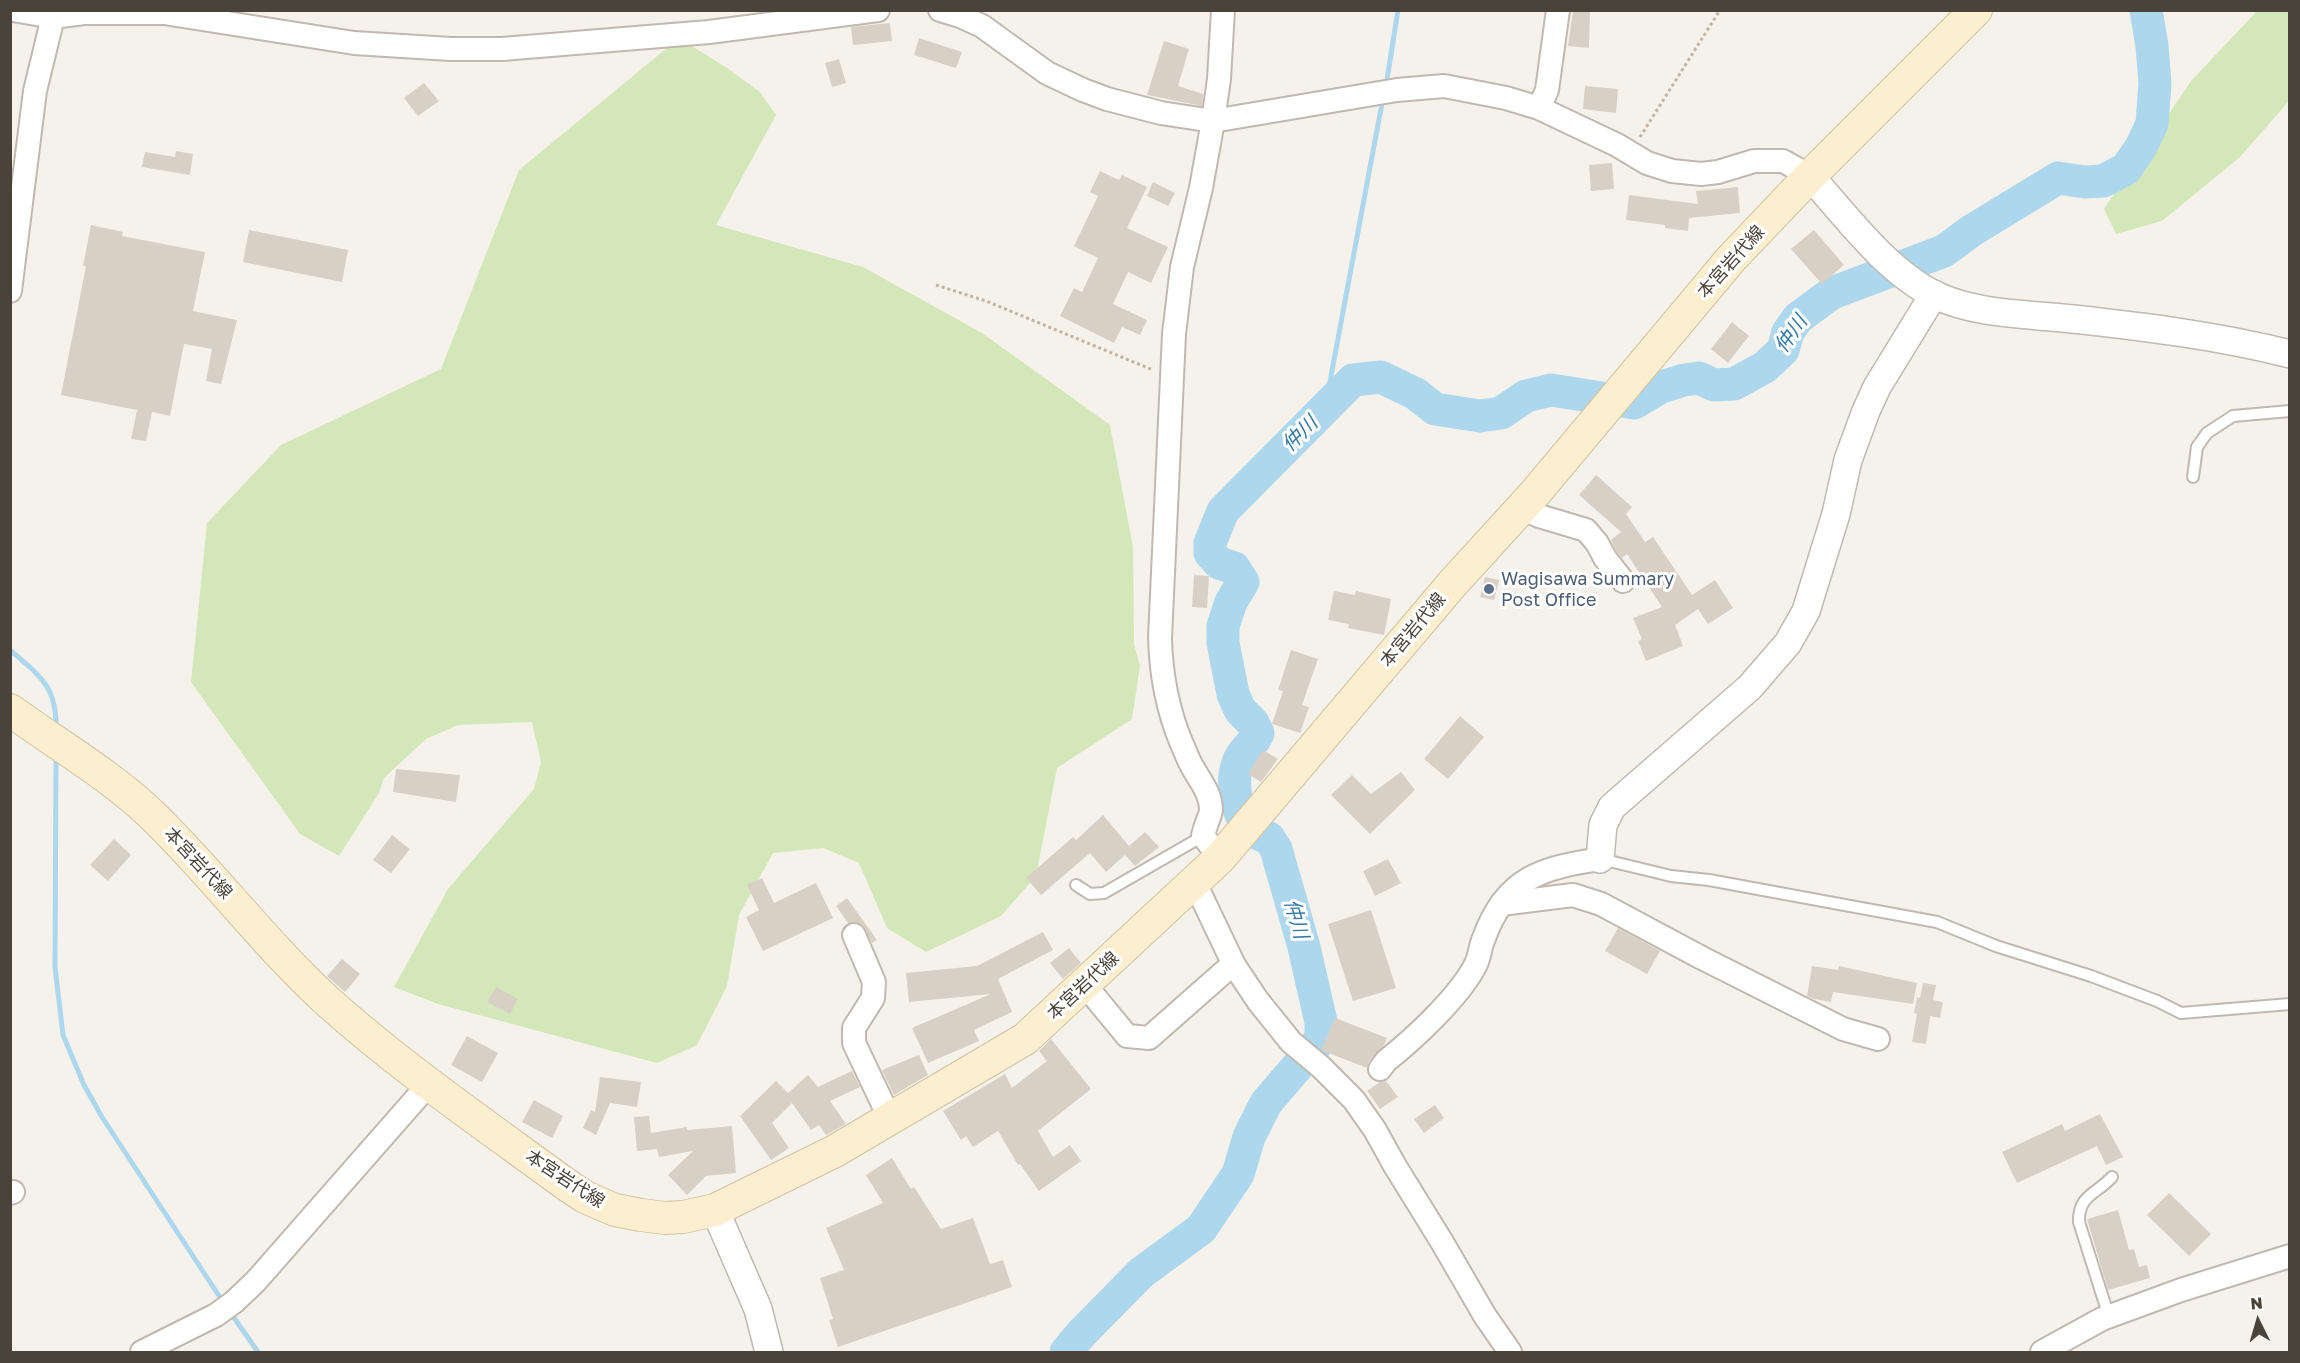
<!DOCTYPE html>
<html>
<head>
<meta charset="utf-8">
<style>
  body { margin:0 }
  #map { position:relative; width:2300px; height:1363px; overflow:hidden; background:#f5f2ec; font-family:"Golos Text",sans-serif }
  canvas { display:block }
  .frame { position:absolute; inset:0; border:12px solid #4a433a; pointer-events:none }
  .north { position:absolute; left:2228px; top:1291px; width:60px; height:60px; -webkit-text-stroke:4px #fff; paint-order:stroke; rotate:355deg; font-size:16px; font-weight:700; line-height:24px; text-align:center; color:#4a433a }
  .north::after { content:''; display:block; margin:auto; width:21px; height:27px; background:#4a433a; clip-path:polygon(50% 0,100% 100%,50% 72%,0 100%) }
</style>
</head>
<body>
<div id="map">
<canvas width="2300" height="1363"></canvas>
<div class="frame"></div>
<div class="north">N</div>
</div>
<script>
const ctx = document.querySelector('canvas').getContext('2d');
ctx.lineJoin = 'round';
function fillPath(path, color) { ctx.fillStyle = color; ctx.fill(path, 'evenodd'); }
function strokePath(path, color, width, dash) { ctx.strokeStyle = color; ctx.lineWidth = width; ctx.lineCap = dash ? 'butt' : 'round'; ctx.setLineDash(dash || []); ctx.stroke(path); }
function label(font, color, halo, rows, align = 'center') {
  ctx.font = font + ' "Golos Text","Noto Sans JP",sans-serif'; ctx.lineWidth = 6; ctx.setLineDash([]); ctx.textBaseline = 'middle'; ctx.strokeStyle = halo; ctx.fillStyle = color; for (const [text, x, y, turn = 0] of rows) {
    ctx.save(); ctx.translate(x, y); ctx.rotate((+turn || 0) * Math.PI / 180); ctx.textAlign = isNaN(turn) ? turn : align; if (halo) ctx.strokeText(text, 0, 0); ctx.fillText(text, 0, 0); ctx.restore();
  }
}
const green = new Path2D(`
  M2258,10L2289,11V101L2240,157L2162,221L2116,234L2104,209L2191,81Z
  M679,38L727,68L760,92L776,115L716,225L863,267L982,333L1110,425L1133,547L1134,644L1140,666L1132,719L1057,768L1036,876L1001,916L926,952L887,928L859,863L823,848L773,853L739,915L727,986L697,1045L657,1063L438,1004L394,987L448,889L534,789L541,762L532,722L458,725L426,739L384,778L379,793L339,856L300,834L191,682L207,523L281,445L441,369L519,170Z`);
const stream = new Path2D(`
  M1386,86L1398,10
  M1353,380L1328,392L1383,98
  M10,650C41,677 57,686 56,730
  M56,754L55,967L63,1035L84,1085L102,1117L223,1302
  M230,1312L258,1352`);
const river = new Path2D(`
  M1066,1352L1081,1334L1141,1273L1201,1229L1238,1174L1249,1137L1266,1103L1321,1039V1022L1304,947L1276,849L1269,838C1265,836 1260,835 1256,833C1235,819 1230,781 1239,760C1244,749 1254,744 1258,733L1253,723L1240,710L1233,694L1223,643V626L1231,602L1243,582L1234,568L1219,563L1210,553V543L1223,511L1353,380L1381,377L1416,394L1435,409L1480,416L1501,413L1526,396L1551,390L1634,403L1661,387L1684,380L1699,378L1714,385L1734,384L1765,367L1783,350L1788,332L1798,318L1832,293L1944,251L1971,231L2058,178L2085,182L2103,181L2126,169L2141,147L2152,124L2155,83L2152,46L2146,10`);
const building = new Path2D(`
  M1573,10H1590L1589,48L1568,46Z
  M890,23L892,41L853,45L851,27Z
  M919,38L962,52L956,68L914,55Z
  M1164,41L1189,49L1178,86L1203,94L1202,106L1147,95Z
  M839,59L846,83L832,87L825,63Z
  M424,83L439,101L418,116L404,98Z
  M1585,86L1618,89L1616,113L1583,109Z
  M176,151L193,154L190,175L142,167L145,152L175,157Z
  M1612,163L1614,189L1591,191L1589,165Z
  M1100,171L1119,180L1122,175L1147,187L1127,228L1168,247L1151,283L1128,272L1113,304L1147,320L1140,335L1122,327L1114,343L1060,316L1074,288L1082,292L1098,258L1074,246L1098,196L1090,192Z
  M1153,182L1175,193L1168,206L1147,196Z
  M1738,187L1740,213L1689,218L1688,231L1665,228V225L1626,220L1629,195L1698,204L1696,191Z
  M91,225L123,232L122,236L205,252L193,311L237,320L221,384L206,381L212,349L184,344L170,416L152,412L146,441L131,439L137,410L61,395L86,266H83Z
  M249,230L348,250L342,282L243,262Z
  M1814,230L1844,265L1822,284L1791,249Z
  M1732,322L1749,336L1728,363L1711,349Z
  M1596,475L1632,507L1626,514L1645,542L1653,537L1692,595L1715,580L1733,608L1708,624L1698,609L1675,625L1683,646L1646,661L1638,641L1642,639L1633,618L1662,607L1627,554L1622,558L1616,551L1611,540L1621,532L1579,495Z
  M1194,575L1209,576L1207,608L1192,607Z
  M1485,577L1499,580L1494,600L1480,597Z
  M1334,591L1355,595L1356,591L1391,599L1384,635L1348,628L1349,624L1328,620Z
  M1291,650L1318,659L1302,705L1309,707L1300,733L1272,724L1283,691L1278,690Z
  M1460,716L1484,737L1448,779L1424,759Z
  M1263,750L1278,759L1261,782L1248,774Z
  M396,769L460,775L456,802L393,792Z
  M1401,772L1415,790L1370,834L1331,795L1352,775L1371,794Z
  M1103,815L1129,846L1145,832L1159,847L1135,866L1125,855L1106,872L1090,853L1041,895L1026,878L1073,837L1076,840Z
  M392,835L410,849L391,873L373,860Z
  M114,839L131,855L108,881L90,865Z
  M1388,859L1401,883L1375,896L1363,871Z
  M762,878L774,903L816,883L833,918L763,951L746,917L759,910L747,885Z
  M847,898L877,940L872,943L863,925L855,922L848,923L836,906Z
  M1371,910L1396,988L1353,1001L1328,924Z
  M1618,928L1660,951L1647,974L1605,951Z
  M1043,932L1053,950L998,979L1012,1012L974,1030L979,1041L928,1063L912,1028L991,994L909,1002L906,973L977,966Z
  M1069,948L1081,963L1063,979L1050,963Z
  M342,959L360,974L345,992L327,976Z
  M1812,966L1838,970L1839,966L1917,983L1913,1004L1833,992L1831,1002L1814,999L1807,996Z
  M1923,983L1936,985L1933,1000L1943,1002L1940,1018L1930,1016L1926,1044L1912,1042L1917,1014L1914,1013L1917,997L1920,998Z
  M496,987L518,999L510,1014L487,1002Z
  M1335,1018L1387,1038L1384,1045L1369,1061L1367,1068L1321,1050Z
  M467,1036L498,1053L482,1082L451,1065Z
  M1051,1039L1091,1089L1038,1131L1053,1157L1070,1145L1081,1161L1039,1191L1020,1164L1018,1165L998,1131L973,1147L966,1136L961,1140L943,1111L1005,1074L1012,1088L1047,1061L1039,1051Z
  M919,1055L928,1075L894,1095L882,1070Z
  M852,1071L860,1087L830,1101L846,1124L826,1135L819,1125L811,1130L792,1103L772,1123L789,1148L771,1160L740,1116L776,1081L788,1093L808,1075L818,1087Z
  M600,1077L641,1082L637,1107L610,1103L596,1135L583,1128L591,1110L595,1112Z
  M1386,1081L1398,1097L1380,1109L1367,1091L1380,1082Z
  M534,1100L563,1116L552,1138L522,1122Z
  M1435,1105L1444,1118L1424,1133L1414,1119Z
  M2100,1114L2123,1157L2106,1165L2097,1146L2017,1183L2002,1152L2062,1124L2065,1131Z
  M649,1116L651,1133L687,1127V1130L732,1126L736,1173L706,1176L687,1195L668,1175L693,1151L659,1157L657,1149L637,1151L634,1117Z
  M892,1158L911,1189L914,1187L941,1229L973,1218L990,1264L1003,1260L1012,1287L838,1347L829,1320L833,1319L820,1278L844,1270L826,1228L883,1203L866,1175Z
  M2169,1193L2211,1234L2189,1256L2147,1215Z
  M2118,1210L2129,1250L2134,1249L2139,1267L2147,1265L2150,1278L2108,1290L2087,1219Z`);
const path = new Path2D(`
  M1640,137L1720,10
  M936,285L986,301L1153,370`);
const service = new Path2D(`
  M2193,477L2197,447L2207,433L2233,416L2290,411
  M1601,859L1671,876L1709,880L1937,922L1996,946L2091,976L2157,1001L2181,1013L2290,1004
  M1076,885L1090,894L1104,893L1203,836
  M2109,1317L2079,1222C2078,1195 2097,1194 2112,1177`);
const minor = new Path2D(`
  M13,10L53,17L84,13H164L354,43L451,49H502L709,32L878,10
  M940,10L960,16L982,26L1047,73L1083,90L1107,99L1161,113L1213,121L1397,90L1444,86L1506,98L1539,108L1617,145L1647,163L1672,171L1701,174L1718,172L1754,161H1783L1810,176
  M1539,108L1547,90L1558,10
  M10,291L35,91L53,17L57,10
  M1522,508L1539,516L1586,530L1597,543L1605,558L1623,581
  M1220,858L1203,836C1204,829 1211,814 1211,810C1211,793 1200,781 1193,768C1188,760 1185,750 1181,742C1167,708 1161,675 1160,638L1174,334L1182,267L1201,188L1213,121L1219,79L1223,10
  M1194,881L1234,965L1258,1001L1291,1042L1321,1067L1354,1100L1375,1130L1395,1166L1442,1242L1485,1316L1510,1352
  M1501,904L1573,895L1601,904L1702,958L1843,1029L1878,1039
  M854,935L874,982L873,998L854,1028V1043L890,1119
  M1085,985L1127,1036L1149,1038L1233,964
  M1380,1069L1386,1061C1415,1038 1460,996 1476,964C1480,956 1480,946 1484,938C1506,877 1542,868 1600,859
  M10,1193L13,1192
  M142,1352L216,1315L234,1302L256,1281L428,1085
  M2042,1352L2102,1319L2181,1290L2290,1256`);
const tertiary = new Path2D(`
  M1810,176C1846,216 1886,271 1935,295C1977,315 2028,314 2073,319C2146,327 2219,336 2290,354
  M1600,859L1603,825L1612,807L1750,687L1788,643L1806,611L1836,514L1848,460L1866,411L1877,387L1934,294
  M715,1210L758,1309L769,1352`);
const secondary = new Path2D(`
  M10,710C58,745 109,774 152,815C213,874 264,943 326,1000C402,1068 485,1125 567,1185L585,1197L615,1210L641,1215L665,1218L683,1217L715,1210L835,1151L1025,1039L1220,858L1453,583L1536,492L1731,259L1810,176L1976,10`);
const markers = [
  [1489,589,6,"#5c6f8a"]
];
const streetNames = [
  ["本宮岩代線",1731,262,-48],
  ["本宮岩代線",1413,630,-50],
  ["本宮岩代線",198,863,47],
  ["本宮岩代線",1083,986,-43],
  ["本宮岩代線",565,1179,33]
];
const serviceNames = [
  ["Wagisawa Summary",1501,579],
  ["Post Office",1501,600]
];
const waterNames = [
  ["仲川",1791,334,-55],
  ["仲川",1300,434,-45],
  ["仲川",1296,919,74]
];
fillPath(green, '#d4e7b8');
strokePath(stream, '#add7ed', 5);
strokePath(river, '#add7ed', 33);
fillPath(building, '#d9d0c5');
strokePath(service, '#c1b9af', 14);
strokePath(minor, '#c1b9af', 26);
strokePath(tertiary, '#c1b9af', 30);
strokePath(secondary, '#d2c29f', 34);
strokePath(path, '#c1b4a1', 3, [3, 3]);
strokePath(service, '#fff', 10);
strokePath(minor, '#fff', 22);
strokePath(tertiary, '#fff', 27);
strokePath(secondary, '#fcefd0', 32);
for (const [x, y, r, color] of markers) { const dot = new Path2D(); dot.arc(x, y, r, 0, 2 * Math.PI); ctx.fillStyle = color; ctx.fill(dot); strokePath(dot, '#fff', 2); }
label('18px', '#4a433a', '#fff', streetNames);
label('18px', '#4e5e75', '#fff', serviceNames, 'left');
label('italic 20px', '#3478a1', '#fff', waterNames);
</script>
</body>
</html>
